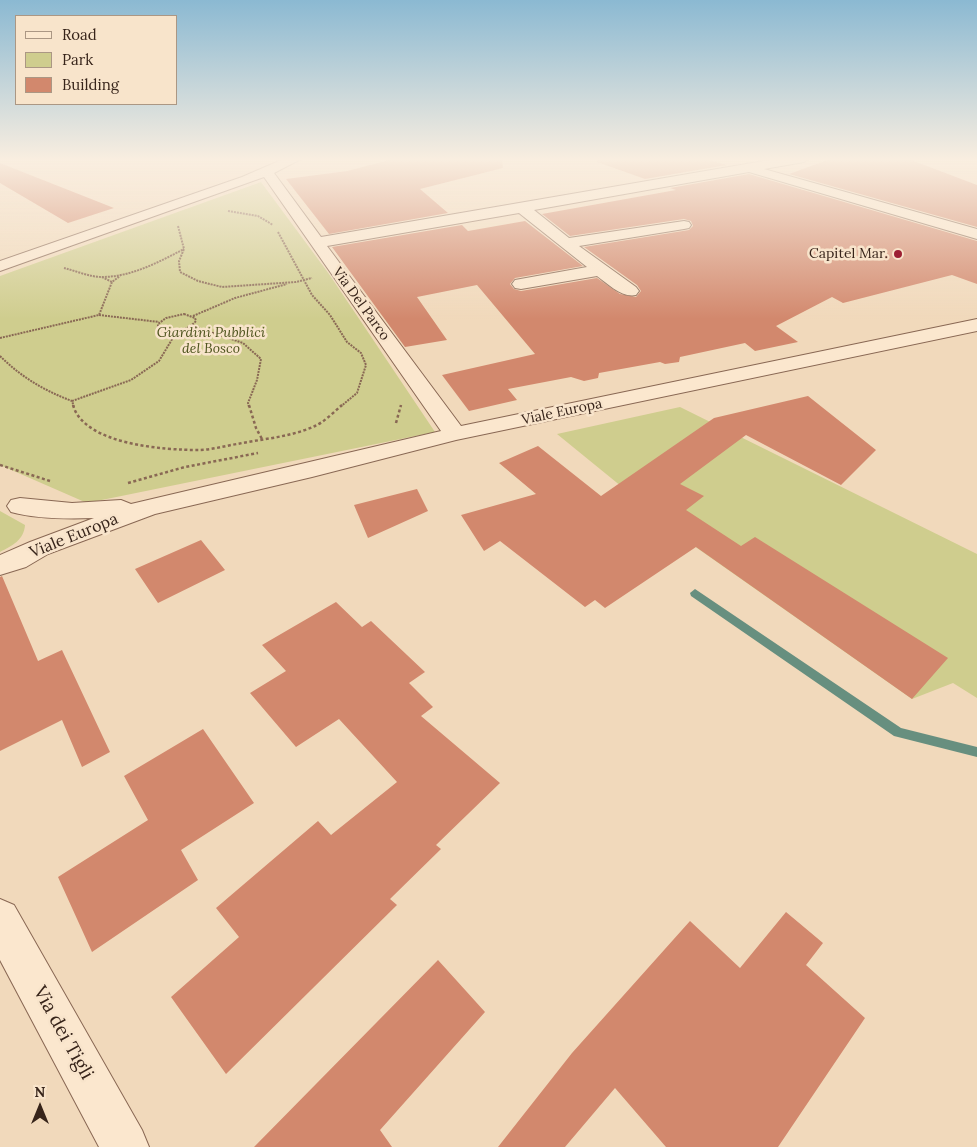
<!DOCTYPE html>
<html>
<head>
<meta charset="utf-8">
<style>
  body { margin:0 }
  #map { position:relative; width:977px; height:1147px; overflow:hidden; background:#f1d9bb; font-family:Lora,serif }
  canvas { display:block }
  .legend { position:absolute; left:15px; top:15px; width:162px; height:90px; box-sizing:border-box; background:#f8e4cb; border:1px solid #ab9784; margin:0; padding:6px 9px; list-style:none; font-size:15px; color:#37241a }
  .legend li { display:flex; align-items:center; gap:10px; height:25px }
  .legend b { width:25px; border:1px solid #ab9784 }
  .north { position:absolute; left:15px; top:1082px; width:50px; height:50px; -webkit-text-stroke:4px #f8e4cb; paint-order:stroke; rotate:0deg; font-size:14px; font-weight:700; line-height:20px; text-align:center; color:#37241a }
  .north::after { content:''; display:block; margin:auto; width:18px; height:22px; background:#37241a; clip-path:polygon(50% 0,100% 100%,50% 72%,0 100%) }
</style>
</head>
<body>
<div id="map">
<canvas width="977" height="1147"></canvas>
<ul class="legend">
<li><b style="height:6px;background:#fbe7ce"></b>Road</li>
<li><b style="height:14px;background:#cfcd8e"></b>Park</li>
<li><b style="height:14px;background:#d2886d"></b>Building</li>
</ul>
<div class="north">N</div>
</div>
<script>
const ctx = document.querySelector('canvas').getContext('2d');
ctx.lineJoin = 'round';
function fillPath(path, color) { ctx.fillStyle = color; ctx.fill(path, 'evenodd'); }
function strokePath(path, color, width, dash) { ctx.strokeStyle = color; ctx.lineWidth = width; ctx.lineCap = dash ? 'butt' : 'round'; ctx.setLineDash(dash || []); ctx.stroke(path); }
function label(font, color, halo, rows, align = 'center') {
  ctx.font = font + ' Lora,serif'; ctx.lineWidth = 5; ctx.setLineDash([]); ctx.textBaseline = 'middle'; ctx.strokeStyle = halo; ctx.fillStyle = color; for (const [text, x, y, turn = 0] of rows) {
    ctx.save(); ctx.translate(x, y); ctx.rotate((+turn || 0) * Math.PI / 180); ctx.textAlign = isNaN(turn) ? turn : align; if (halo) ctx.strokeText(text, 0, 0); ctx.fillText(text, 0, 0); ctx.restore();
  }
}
const green = new Path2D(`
  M261,182L329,274L435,432L87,503L0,465V276Z
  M680,407L977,554V698L953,683L912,699L697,548L557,434Z
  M0,511L25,525C24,540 12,546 0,552Z`);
const stream = new Path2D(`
  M695,589L901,728L977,747V757L894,736L691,596L690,593Z`);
const building = new Path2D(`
  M397,158H502L503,168L420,189L448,213L329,234L286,179L347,171Z
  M598,158H702L727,165L645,179L597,162Z
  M833,158H906L977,185V227L789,174Z
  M0,163L114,208L68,223L0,183Z
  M749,174L977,241V284L952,275L843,303L832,297L776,326L798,342L755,351L745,343L680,357L679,362L665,364L660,362L599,373L598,378L584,381L571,377L508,389L517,400L469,411L442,375L535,354L477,285L417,297L447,340L405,347L332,247L462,225L468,231L525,221L583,266L515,278L510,284L514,289L521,291L597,278L620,294L636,297L641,291L637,285L584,247L689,230L693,226L691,221L684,219L570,236L542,214L676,190L670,188Z
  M808,396L876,450L841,485L746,435L680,484L704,496L686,510L741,546L755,537L948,658L912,699L696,547L605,608L595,600L585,607L500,541L484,551L461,515L536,494L499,463L538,446L601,496L714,418Z
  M417,489L428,511L368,538L354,505Z
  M201,540L225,570L158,603L135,569Z
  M2,576L38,661L62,650L110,752L82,767L62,720L0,751V577Z
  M336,602L362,627L371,621L425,672L409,683L433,707L421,716L500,783L436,845L441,849L390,899L397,905L226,1074L171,997L239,937L216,908L318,821L331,835L397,782L339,719L296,747L250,693L286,671L262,645Z
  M203,729L254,803L181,850L198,880L92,952L58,877L148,820L124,776Z
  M786,912L823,943L806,965L865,1018L778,1147H666L615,1088L565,1147H498L572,1053L690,921L740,968Z
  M438,960L485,1012L380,1130L392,1147H254Z`);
const pathFar1 = new Path2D(`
  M228,211L258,216L273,225
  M178,226L184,249L179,261L180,272L198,281L222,287L296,282L312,278
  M278,232L312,295L330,315L347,342L361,353L366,365L357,393L340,407
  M64,268C76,271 90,277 102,277C131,277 159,262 184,249
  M102,277L112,282L120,276
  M184,314L195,318L196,321C186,332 171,334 158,327V324L166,318Z
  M99,315L159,322
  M193,316L235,298L287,284
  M192,326L243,343L261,359L257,380L248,403L249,407
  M0,338L99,315L112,282
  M0,356C21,377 45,391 72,401L74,407
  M72,401L131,380L159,361L177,331`);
const path = new Path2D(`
  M73,405C84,445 165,450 199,450C211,450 224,446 237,444C262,439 291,437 315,426C324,422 334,412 342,405
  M249,405L256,428L262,439
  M396,423L401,405
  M0,465L50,481
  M128,483L185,467L258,453`);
const minor = new Path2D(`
  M286,158H303L274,173L321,237L781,158H810L804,162L764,169L977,229V239L749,172L534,210L569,238L684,221L689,222L691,225L689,228L684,229L579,246L636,287L639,291L636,295C622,298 608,284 597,276L521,289L515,288L512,284L515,280L587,267L519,213L327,246L461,426L977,319V331L456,440L312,477L155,514L48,554L26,567L0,575V555L30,542L94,518C67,519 37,519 11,512L7,506L11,500L20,498L72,503L121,500L131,504L441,431L264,177L0,271V261L242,177Z
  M0,899L14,905L142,1130L149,1147H99L0,960Z`);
const markers = [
  [898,254,5,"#9c1f33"]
];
const farPoinames = [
  ["Capitel Mar.",888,254]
];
const farStreetnames = [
  ["Via Del Parco",361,304,54],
  ["Viale Europa",562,412,-12]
];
const farParknames = [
  ["Giardini Pubblici",211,333],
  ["del Bosco",211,349]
];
const streetNames = [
  ["Viale Europa",74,536,-22]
];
const nearStreetnames = [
  ["Via dei Tigli",63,1033,61]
];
fillPath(green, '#cfcd8e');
fillPath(stream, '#678f7f');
fillPath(building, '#d2886d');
strokePath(minor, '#896854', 2);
strokePath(pathFar1, '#896854', 2, [2, 1]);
strokePath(path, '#896854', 2.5, [3, 2.5]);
fillPath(minor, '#fbe7ce');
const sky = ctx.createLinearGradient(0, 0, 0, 319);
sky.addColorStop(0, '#8bb9d2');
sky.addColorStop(0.5, '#f9eee0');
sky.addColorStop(1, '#f9eee000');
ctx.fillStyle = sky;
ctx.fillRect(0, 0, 977, 319);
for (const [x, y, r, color] of markers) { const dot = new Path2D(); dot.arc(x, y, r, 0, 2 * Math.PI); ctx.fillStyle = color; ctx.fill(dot); strokePath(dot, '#f8e4cb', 2); }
label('14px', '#37241a', '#f8e4cb', farPoinames, 'right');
label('14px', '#37241a', '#f8e4cb', farStreetnames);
label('italic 14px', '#4f551f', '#f8e4cb', farParknames);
label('16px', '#37241a', '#f8e4cb', streetNames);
label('19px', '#37241a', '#f8e4cb', nearStreetnames);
</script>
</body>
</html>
